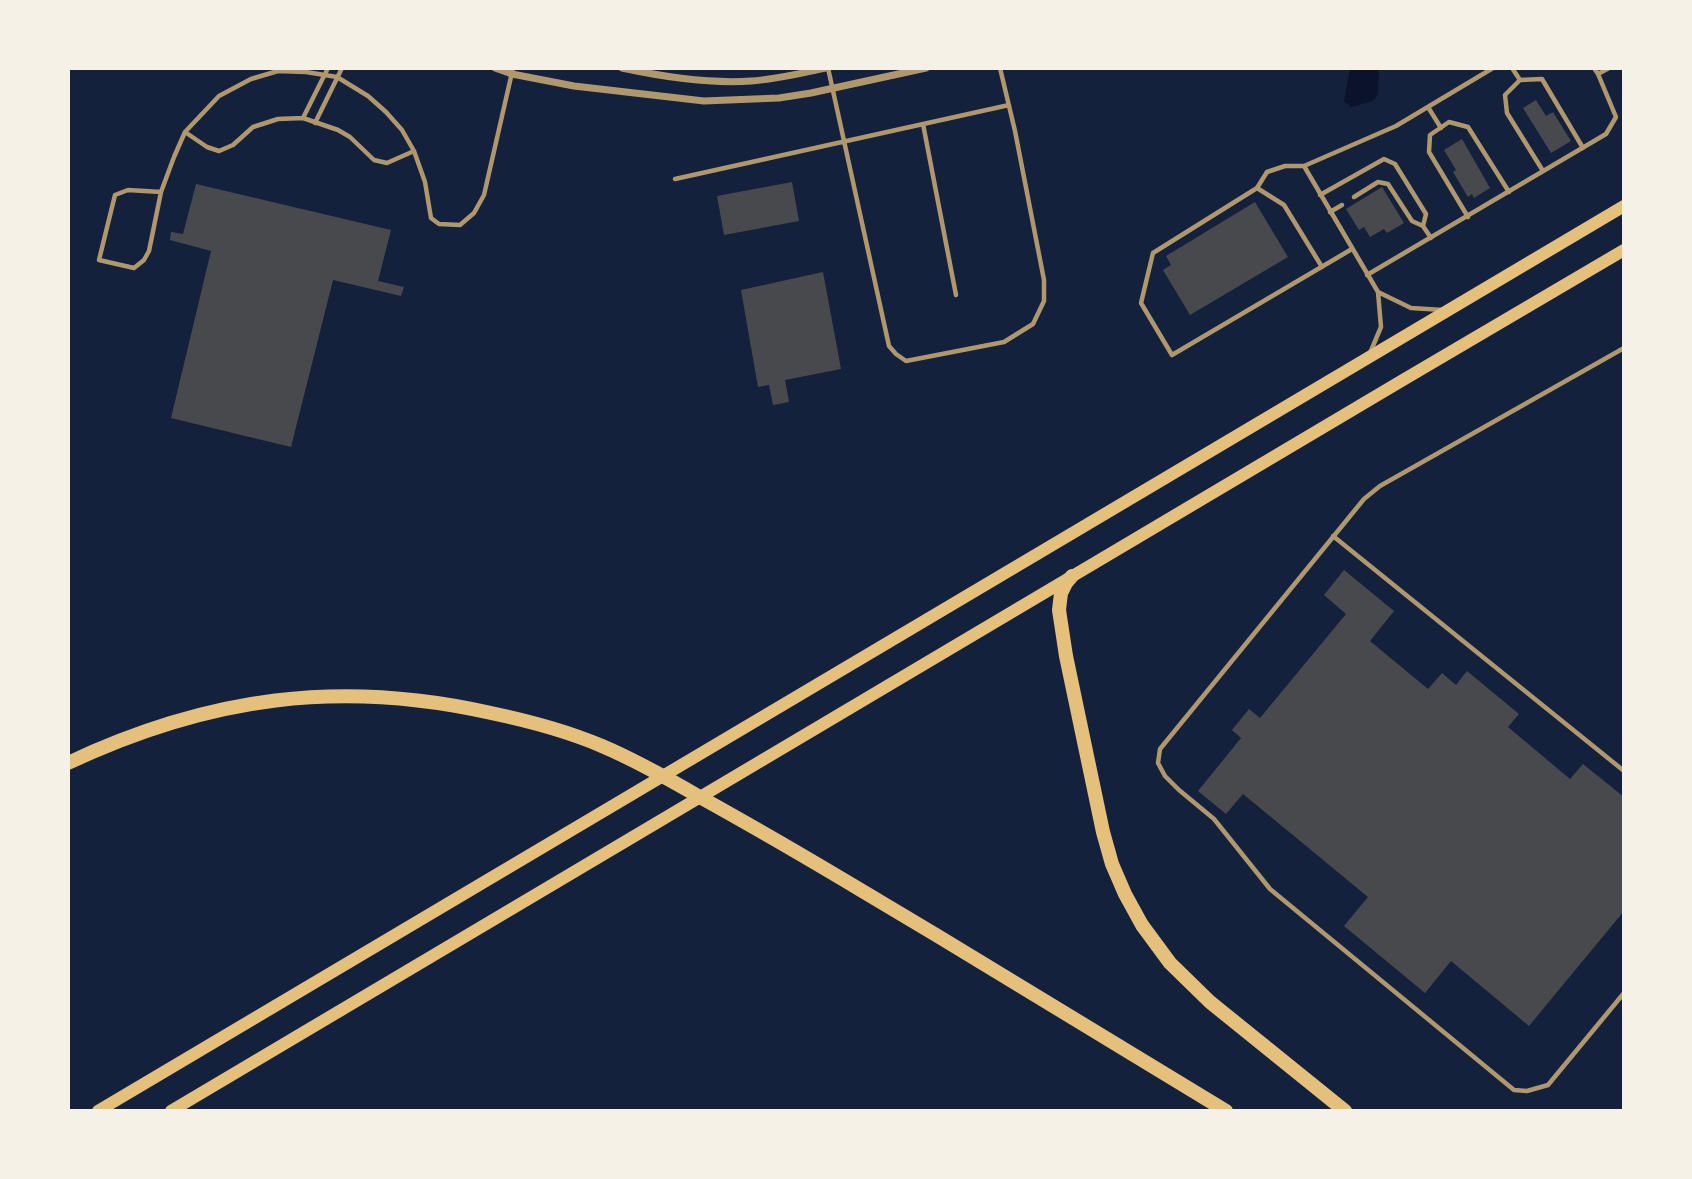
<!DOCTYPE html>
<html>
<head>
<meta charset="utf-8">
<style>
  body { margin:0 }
  #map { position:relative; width:1692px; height:1179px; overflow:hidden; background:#14213d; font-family:"Titillium Web",sans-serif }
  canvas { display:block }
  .frame { position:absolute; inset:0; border:70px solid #f6f1e7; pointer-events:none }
</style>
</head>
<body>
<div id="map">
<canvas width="1692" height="1179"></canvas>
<div class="frame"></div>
</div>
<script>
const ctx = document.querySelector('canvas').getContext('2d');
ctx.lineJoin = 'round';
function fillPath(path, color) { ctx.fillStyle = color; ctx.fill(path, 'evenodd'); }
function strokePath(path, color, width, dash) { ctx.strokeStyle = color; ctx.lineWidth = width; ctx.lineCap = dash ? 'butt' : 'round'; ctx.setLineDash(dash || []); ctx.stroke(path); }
const water = new Path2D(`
  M1350,68H1379L1378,94L1373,101L1351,107L1344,101Z`);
const building = new Path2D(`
  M1536,100L1546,116L1553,112L1571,141L1551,153L1523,108Z
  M1462,139L1490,188L1474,198L1472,194L1468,197L1453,172L1456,170L1444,150Z
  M792,182L799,221L724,235L717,196Z
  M196,184L391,230L378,281L404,287L401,296L333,280L291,447L171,418L211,251L170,240L171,232L183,234Z
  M1382,187L1404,223L1387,233L1384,229L1370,237L1364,227L1359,230L1346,209Z
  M1255,202L1288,257L1190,315L1163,270L1171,265L1166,256Z
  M823,272L841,369L785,380L789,402L773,405L769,385L758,387L741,290Z
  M1344,570L1394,611L1370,641L1428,689L1442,673L1456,685L1467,671L1519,714L1508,727L1570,779L1583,764L1624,797V911L1529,1026L1451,961L1425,993L1344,926L1368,897L1243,794L1226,814L1198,791L1241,738L1232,730L1249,709L1260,718L1346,614L1324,595Z`);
const service = new Path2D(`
  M828,68L889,346L896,354L906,361L1004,342L1033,324L1044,301V280L1015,131L1000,68
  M1512,68L1520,80
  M1594,68L1598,74L1609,68
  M1428,107L1441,128
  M303,118L328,68
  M315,123L342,68
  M923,124L956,295
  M185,132L207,147L219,151L233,145L253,127L278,119L303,118L338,130L350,137L374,160L387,163L414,151
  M1304,166H1285L1267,172L1257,188L1153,253L1141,303L1172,355L1352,249
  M1543,171L1507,113L1505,95L1520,80L1542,79L1583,148
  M675,179L1009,105
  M1257,188L1284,205L1322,267
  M161,192L128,190L115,195L99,260L134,268L144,260L149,251L161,192L174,157L185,132L219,96L251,79L278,71L306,72L337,77L368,96L386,112L402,130L414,151L425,182L431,218L439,224L460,225L474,213L484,195L513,68
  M1320,195L1384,159L1395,164L1426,214L1423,226
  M1354,197L1378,182L1388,184L1412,221L1423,226L1431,238
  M1330,212L1342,205
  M1468,217L1429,152L1430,135L1449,122L1468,127L1509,192
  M1367,275L1606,134L1616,117L1598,74
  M1378,292L1411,308L1443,310
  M1624,348L1380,486L1364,499L1160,749L1158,763L1165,776L1179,790L1214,819L1270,889L1514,1090L1527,1091L1548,1085L1624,993
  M1370,353L1381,327L1378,292L1304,166L1396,126L1493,68
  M1333,536L1624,771`);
const minor = new Path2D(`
  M495,68L512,74L574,86L704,101L779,98L811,93L926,68
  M622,68C664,77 708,84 751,81C777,79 801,73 826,68`);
const primary = new Path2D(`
  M98,1111L1624,206
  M171,1111L1403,380L1624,250`);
const motorway = new Path2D(`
  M1072,576L1066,583L1061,593L1059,610L1066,656L1103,832L1112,864L1125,894L1142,925L1170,963L1210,1002L1345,1111
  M68,763C208,697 340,679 491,713C529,721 567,731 602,746C635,760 667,778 698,796C754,827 809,859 864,892C985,964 1105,1037 1226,1111`);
fillPath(water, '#0b132b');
fillPath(building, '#48494c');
strokePath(service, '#b1986c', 4.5);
strokePath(minor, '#b1986c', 7);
strokePath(primary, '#e5c07b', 12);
strokePath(motorway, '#e5c07b', 14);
</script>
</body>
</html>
